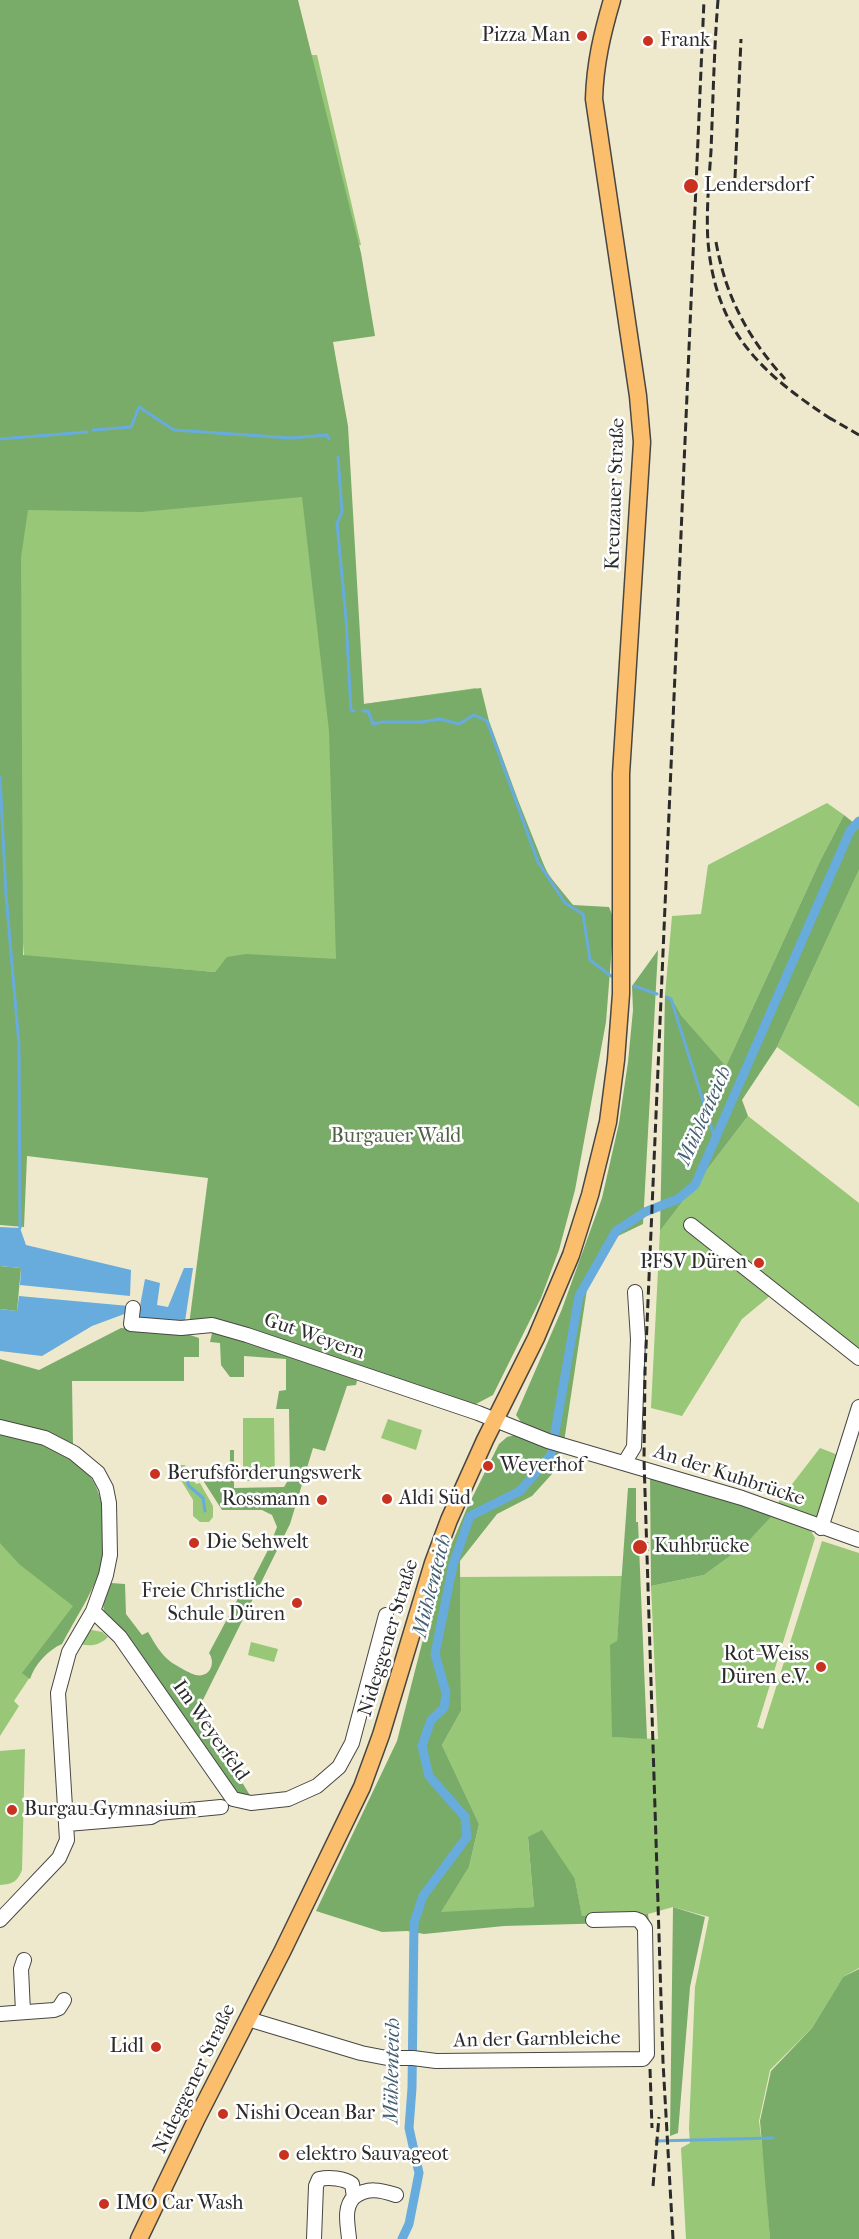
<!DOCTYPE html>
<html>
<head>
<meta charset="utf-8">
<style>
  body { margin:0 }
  canvas { display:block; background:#eee8cc }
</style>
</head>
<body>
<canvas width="859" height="2239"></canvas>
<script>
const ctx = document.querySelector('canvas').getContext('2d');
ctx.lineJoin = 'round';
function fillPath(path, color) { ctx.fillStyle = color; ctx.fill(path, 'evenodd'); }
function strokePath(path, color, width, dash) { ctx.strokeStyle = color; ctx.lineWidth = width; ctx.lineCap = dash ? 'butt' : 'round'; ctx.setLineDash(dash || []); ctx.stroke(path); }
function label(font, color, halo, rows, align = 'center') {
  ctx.font = font + ' "IM FELL French Canon",serif'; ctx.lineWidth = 5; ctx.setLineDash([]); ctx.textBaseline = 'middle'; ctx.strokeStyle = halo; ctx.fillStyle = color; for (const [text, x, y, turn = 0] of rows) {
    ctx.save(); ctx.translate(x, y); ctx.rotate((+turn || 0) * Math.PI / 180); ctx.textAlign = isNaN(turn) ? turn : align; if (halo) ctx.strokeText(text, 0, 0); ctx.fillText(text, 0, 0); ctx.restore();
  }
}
const green = new Path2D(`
  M0,0L310,55H317L361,245L249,262L315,445L350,706L476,688L510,784L536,850L548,873L566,901L587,912L609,970L227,958L215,972L24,956L23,943L7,942Z
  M827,803L844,815L820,861L726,1066L681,1015L675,1004L665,995L672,916L701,914L708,865Z
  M859,870V1107L777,1047Z
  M748,1116L859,1203V1365L771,1295L742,1319L682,1416L651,1408L660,1231Z
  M243,1418H274L275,1481H243Z
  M388,1419L422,1430L416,1450L381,1438Z
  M820,1448L838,1455L818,1519L777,1507L779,1501Z
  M180,1465H185L196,1484L200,1483L213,1506V1517L209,1522H200L193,1516V1500L179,1477L178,1468Z
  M0,1505L81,1599L24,1673L30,1677L14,1701L19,1706L0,1736Z
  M773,1515L810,1529L815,1538L757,1727L763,1729L822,1541L859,1553V1968L843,1977L812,2028L770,2070L759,2121L765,2169L770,2239H686L681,2148L690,2143L689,2129L695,1987L709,1917L673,1907L648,1914L582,1917L575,1879L528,1838L534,1907L440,1913L469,1867L479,1824L442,1745L461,1711L460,1577L623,1576L617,1641L613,1737L658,1739L651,1586L704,1575L744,1546Z
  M92,1630L102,1632L108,1637C100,1645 91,1647 80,1644L88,1631Z
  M251,1642L278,1649L274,1662L248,1655Z
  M25,1749L22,1870C17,1882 13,1884 0,1885V1751Z`);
const forest = new Path2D(`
  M0,0H298L361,253L375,336L333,342L348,426L364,704L481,688L489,721L518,800L547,873L573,905L609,907L614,920L606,1022L575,1190L559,1250L541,1298L493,1395L476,1404H459L385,1378L189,1325L208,1178L27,1156L24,1227L0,1225ZM302,497L329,731L336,959L246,954L227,957L215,972L23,955L21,557L28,510L141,512Z
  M844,815L859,827V870L777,1047L742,1100L748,1116L660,1231L665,995L675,1004L681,1015L726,1066L820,861Z
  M658,950L643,1224L618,1236L587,1289L564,1442L521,1422L516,1415L562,1309L602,1198L619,1123L628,1062L633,1010L632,986Z
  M0,1266L21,1268L17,1311L0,1309Z
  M121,1328L184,1333L199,1338V1357H184V1381H72L73,1445L47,1433L0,1421V1359L39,1370Z
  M216,1332L353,1377L357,1381L356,1385L347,1386L325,1451L313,1448L290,1524L198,1710L251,1797L238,1798L104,1614L103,1603L111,1583L125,1584L126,1614L142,1635L148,1632C154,1642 161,1655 171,1662C175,1665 193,1675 196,1675C210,1678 216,1663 209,1653L242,1591L248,1589L268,1550L277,1527L272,1515L262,1510H222L199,1474H230V1450H234V1488L284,1487L290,1477L289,1409H276L279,1391L286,1390V1359L244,1356V1377H230L221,1365L220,1343L210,1342L212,1333Z
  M0,1433C29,1440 63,1447 84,1469C107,1491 110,1545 99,1574C89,1598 74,1621 62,1644C48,1650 35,1664 30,1679L22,1673L73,1606L19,1564L0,1543Z
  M515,1435L562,1451L552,1474L532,1496L497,1514L460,1561L461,1711L442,1745L479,1824L469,1867L441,1912L534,1907L528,1837L542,1830L575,1879L582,1916L648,1914L649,1922L504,1926L424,1934L407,1931L382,1932L316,1911L397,1741L441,1569L467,1508L499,1444L507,1437Z
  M650,1474L773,1515L744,1546L704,1575L651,1586Z
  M628,1488H636V1522H638L647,1739L612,1737L610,1645L617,1641Z
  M673,1907L705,1917L690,1987L678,2133L670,2136Z
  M859,1969V2239H770L760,2121L771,2071L812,2028L843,1977Z`);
const water = new Path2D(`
  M0,1227L20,1228L26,1245L131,1270L130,1296L20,1285L21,1268L0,1266Z
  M184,1268H193L185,1321L182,1323L138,1317L145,1279L160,1283L157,1305L168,1307Z
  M19,1296L129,1306L127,1313L92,1326L42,1356L0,1351V1309L17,1311Z`);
const stream = new Path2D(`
  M93,430L131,427L139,407L174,430L291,438L327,435L329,439
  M0,439L87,432
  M338,457L342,512L337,523L346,619L351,710L354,711
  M363,711H368L373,724L383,722H421L440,719L459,724L474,715L487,721L538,862L565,903L583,914L590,960L611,976
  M0,777L6,895L19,1045L20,1228
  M634,986L657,994
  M667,997L671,999L715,1139
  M183,1471L189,1486L203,1498L205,1511
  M656,2141L773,2138`);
const canal = new Path2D(`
  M402,2239L409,2224L419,2173L409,2128L412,2088L414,1923L423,1896L467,1837L465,1817L429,1776L422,1746L431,1720L444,1708L446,1693L435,1654L453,1565L470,1516L520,1491L551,1455L579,1296L616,1231L645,1212L678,1199L695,1185L850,831L859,821`);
const minor = new Path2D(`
  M691,1225L859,1358
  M133,1308L131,1324L181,1328L212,1325L247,1335L478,1413L548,1441L742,1498L859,1540
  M0,1427L45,1438L74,1453L98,1473L106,1488L109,1503L110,1555L106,1575L93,1611L69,1652L58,1693L67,1840L59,1858L0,1920
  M625,1462L634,1447L638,1339L635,1292
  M821,1528L859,1407
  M93,1611L120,1637L233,1799L251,1803L288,1799L317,1786L339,1767L352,1743L386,1615
  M67,1824L151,1817L158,1813L221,1807
  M23,2012L21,1969L24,1960
  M0,2014L54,2010L59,2008L64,2000
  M248,2019L361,2053L387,2058H413L436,2061L643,2059L647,2054L645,1928L640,1921L635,1919L593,1920
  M354,2197C368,2187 380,2190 396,2195
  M314,2239L316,2186L319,2179C329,2177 344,2178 352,2184L354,2197C343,2208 348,2225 349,2239`);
const major = new Path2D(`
  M139,2239L197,2118L283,1950L362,1787L381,1735L433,1563L449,1520L485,1440L536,1338L571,1255L590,1195L608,1122L616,1060L621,994V774L642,442L638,396L594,99C595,64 602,34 612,0`);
const rail = new Path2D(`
  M718,0C714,50 713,101 711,151C709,181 706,212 708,242C716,333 762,374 834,421
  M735,178L741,39
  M716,242C726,298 748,338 785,379
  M828,417L859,435
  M650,2069L652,2128
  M653,2186L659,2117
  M673,2239L663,2062L644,1460L645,1371L704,0`);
const markers = [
  [582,36,6,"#c8321e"],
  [648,41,6,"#c8321e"],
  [691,186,8,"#c8321e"],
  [759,1263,6,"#c8321e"],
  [488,1466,6,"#c8321e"],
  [155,1474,6,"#c8321e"],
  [387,1499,6,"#c8321e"],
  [322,1500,6,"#c8321e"],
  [194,1543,6,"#c8321e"],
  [640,1547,8,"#c8321e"],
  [297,1603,6,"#c8321e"],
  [821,1667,6,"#c8321e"],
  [12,1810,6,"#c8321e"],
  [156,2047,6,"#c8321e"],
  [223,2114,6,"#c8321e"],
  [284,2155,6,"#c8321e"],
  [104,2204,6,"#c8321e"]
];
const poiNames = [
  ["Pizza Man",570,36,"right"],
  ["Frank",660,41],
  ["Lendersdorf",704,186],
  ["PFSV Düren",747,1263,"right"],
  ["Weyerhof",500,1466],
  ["Berufsförderungswerk",167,1474],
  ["Aldi Süd",399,1499],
  ["Rossmann",310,1500,"right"],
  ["Die Sehwelt",206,1543],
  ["Kuhbrücke",654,1547],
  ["Freie Christliche",285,1592,"right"],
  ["Schule Düren",285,1615,"right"],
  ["Rot-Weiss",809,1655,"right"],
  ["Düren e.V.",809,1678,"right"],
  ["Burgau-Gymnasium",24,1810],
  ["Lidl",144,2047,"right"],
  ["Nishi Ocean Bar",235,2114],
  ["elektro Sauvageot",296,2155],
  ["IMO Car Wash",116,2204]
];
const streetNames = [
  ["Kreuzauer Straße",616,494,-88],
  ["Gut Weyern",314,1337,19],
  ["An der Kuhbrücke",729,1476,18],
  ["Nideggener Straße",389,1638,-73],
  ["Im Weyerfeld",210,1731,55],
  ["An der Garnbleiche",537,2040,-1],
  ["Nideggener Straße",195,2079,-64]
];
const parkNames = [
  ["Burgauer Wald",396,1137]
];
const waterNames = [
  ["Mühlenteich",705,1116,-66],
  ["Mühlenteich",433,1586,-76],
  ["Mühlenteich",393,2071,-89]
];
fillPath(green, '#97c777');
fillPath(forest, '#79ac68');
fillPath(water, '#67acdd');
strokePath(stream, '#67acdd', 3);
strokePath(canal, '#67acdd', 9);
strokePath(minor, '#484743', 16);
strokePath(major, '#484743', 19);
strokePath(minor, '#fff', 14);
strokePath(major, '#fabe6d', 16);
strokePath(rail, '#2b2b2b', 3, [9, 4.5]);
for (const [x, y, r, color] of markers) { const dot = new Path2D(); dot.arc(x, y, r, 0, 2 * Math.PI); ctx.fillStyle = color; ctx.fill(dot); strokePath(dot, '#fff', 2); }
label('20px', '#2b2b2b', '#fff', poiNames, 'left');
label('20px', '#2b2b2b', '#fff', streetNames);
label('20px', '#516246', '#fff', parkNames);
label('italic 21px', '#435f72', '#fff', waterNames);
</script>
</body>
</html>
